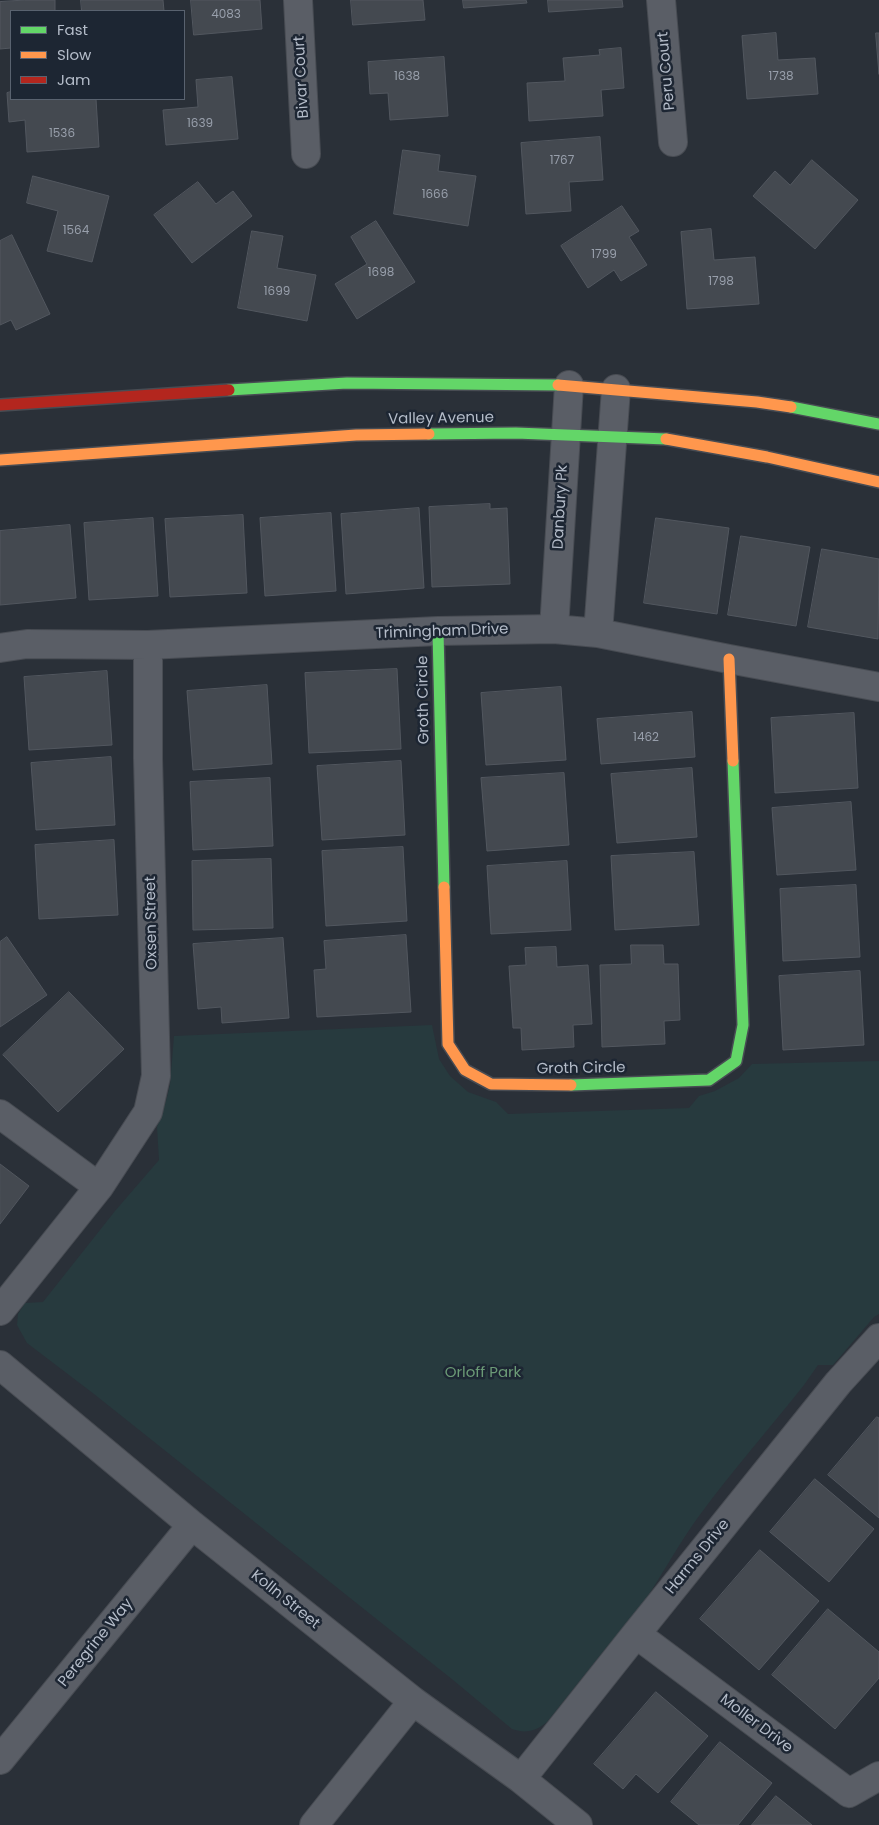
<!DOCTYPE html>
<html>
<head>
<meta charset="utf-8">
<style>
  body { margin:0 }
  #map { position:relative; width:879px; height:1825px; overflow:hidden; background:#2a3038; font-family:Poppins,sans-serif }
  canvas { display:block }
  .legend { position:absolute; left:10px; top:10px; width:175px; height:90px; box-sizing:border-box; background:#1d2633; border:1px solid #59626f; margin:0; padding:6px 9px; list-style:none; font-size:15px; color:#b4bcc9 }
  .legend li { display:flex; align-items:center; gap:10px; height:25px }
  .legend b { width:25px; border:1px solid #59626f }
</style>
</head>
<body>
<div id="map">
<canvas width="879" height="1825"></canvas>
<ul class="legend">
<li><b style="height:6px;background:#63d668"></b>Fast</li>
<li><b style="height:6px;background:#ff974d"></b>Slow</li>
<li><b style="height:6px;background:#b3261e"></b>Jam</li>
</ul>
</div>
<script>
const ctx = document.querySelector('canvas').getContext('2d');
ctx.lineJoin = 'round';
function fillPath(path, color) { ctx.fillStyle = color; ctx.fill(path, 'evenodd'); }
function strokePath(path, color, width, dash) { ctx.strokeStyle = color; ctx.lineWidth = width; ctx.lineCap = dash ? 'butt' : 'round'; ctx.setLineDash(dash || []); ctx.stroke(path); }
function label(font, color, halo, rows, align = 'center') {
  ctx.font = font + ' Poppins,sans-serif'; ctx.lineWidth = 5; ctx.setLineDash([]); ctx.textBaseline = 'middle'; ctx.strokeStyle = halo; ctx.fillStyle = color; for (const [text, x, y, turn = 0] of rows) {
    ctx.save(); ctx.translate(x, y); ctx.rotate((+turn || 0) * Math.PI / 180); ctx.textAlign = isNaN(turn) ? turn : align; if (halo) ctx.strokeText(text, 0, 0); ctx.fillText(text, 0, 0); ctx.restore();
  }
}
const green = new Path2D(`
  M432,1025L439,1059L450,1076L468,1092L496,1102L508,1114L689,1108L699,1096L715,1091L739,1078L752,1064L879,1061V1314L874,1317L833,1365H818L804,1385C769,1429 732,1471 699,1516C669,1557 647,1607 610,1643L547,1722C536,1731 526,1734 512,1729L453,1680L94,1394L27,1343L17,1325L18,1314L25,1303L43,1302L115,1211L159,1160L157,1127L166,1101L170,1085L174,1036Z`);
const building = new Path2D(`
  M25,0H55V11H11V48L0,49V2Z
  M81,0H163L164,11H82Z
  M191,0H260L262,29L194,35Z
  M351,0H423L425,20L353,25Z
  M463,0H526L527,3L464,8Z
  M548,0H622L623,7L549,12Z
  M776,33L778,60L815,58L818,94L747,99L742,36Z
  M876,33H879V74Z
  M621,48L624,88L601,90L603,116L529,121L527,83L565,81L563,58L600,55L599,50Z
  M444,57L448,116L390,120L388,93L370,94L368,62Z
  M232,77L238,139L166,145L163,110L198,107L196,80Z
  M11,92V99H96L99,147L27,152L25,120L9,122L7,93Z
  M600,137L603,180L569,182L571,211L526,214L521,143Z
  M403,150L440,155L438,171L476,176L468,226L394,214Z
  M812,160L858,200L815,249L753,196L775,171L790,185Z
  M33,176L109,196L92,262L47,251L58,211L27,203Z
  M198,182L216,204L233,191L252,216L192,263L154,215Z
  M622,206L639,231L629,237L647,265L621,281L614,270L588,288L561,246Z
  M376,221L415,282L357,319L335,284L367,264L351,237Z
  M711,229L714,260L755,257L759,304L687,309L681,232Z
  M252,231L283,236L277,268L316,275L307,321L238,308Z
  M12,235L50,314L16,330L11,320L0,325V241Z
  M490,504V509L507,508L510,584L432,587L429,507Z
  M419,508L424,588L346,594L341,514Z
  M331,513L336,591L265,596L260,518Z
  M243,515L247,593L170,597L165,519Z
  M153,518L158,596L89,600L84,523Z
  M656,518L729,528L717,614L644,603Z
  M70,525L76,598L0,605V531Z
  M741,536L810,547L796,626L728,615Z
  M822,549L879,559L878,639L808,627Z
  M397,669L401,749L309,753L305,673Z
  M107,671L112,745L29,750L24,677Z
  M267,685L272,764L193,770L187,691Z
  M561,687L566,760L486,765L481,693Z
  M692,712L695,757L601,764L597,719Z
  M854,713L858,788L775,793L771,718Z
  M111,757L115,825L36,830L31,763Z
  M401,761L405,835L322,840L317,766Z
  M692,768L697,837L617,843L611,774Z
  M564,773L569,845L487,851L481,778Z
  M270,778L273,846L193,850L190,782Z
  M851,802L856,870L777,875L772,808Z
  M114,840L118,915L39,919L35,845Z
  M403,847L407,921L326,926L322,851Z
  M694,852L699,925L615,930L611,856Z
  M271,859L273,928L193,930L192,861Z
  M567,861L571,930L491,934L487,866Z
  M856,885L860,957L783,961L780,889Z
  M406,935L411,1012L317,1017L314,970L326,969L324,941Z
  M7,937L47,995L0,1027V942Z
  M283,938L289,1018L222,1023L221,1007L198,1009L193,944Z
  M631,945H663L664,964H678L680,1020L664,1021L665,1044L602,1047L600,965L631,964Z
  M556,947L557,967L588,965L592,1024L573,1025L574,1047L522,1050L521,1028H513L509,966L526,965L525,948Z
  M860,971L864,1045L783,1050L779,976Z
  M69,992L124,1049L58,1112L3,1055Z
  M0,1164L29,1186L0,1224Z
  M877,1417L879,1418V1518L828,1475Z
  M815,1479L874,1529L829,1582L770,1532Z
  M760,1550L819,1601L759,1670L700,1619Z
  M828,1609L879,1652V1678L835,1729L772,1675Z
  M656,1692L708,1736L658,1793L636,1774L623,1789L594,1764Z
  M720,1742L772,1783L738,1825H699L671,1802Z
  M776,1796L812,1825H752Z`);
const street = new Path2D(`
  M298,0L306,154
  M661,0L673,142
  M554,629L569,385
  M598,633L616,389
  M0,648L27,644L148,645L438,631L554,629L598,633L729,659L879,687
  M0,1114L99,1187L0,1311
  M99,1187L148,1112L156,1076L148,758V645
  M0,1365L192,1525L413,1701L521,1779L578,1825
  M636,1634L849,1793L879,1776
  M0,1760L192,1525
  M521,1779L636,1634L838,1383L879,1338
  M314,1825L413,1701`);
const fast = new Path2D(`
  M229,390L347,383L558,385
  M791,407L879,424
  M429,434L516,433L666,439
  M438,631L444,887
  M571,1085L709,1080L736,1061L743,1025L733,761`);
const slow = new Path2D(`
  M558,385L757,402L791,407
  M666,439L767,457L879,482
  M0,460L356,435L429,434
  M729,659L733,761
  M444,887L448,1044L465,1070L491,1084L571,1085`);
const jam = new Path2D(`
  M0,405L229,390`);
const numberNames = [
  ["4083",226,15],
  ["1638",407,77],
  ["1738",781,77],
  ["1639",200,124],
  ["1536",62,134],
  ["1767",562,161],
  ["1666",435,195],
  ["1564",76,231],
  ["1799",604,255],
  ["1698",381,273],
  ["1798",721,282],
  ["1699",277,292],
  ["1462",646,738]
];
const streetNames = [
  ["Peru Court",667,71,-95],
  ["Bivar Court",302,77,-93],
  ["Valley Avenue",441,419,-1],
  ["Danbury Pk",561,507,-87],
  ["Trimingham Drive",442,632,-2],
  ["Groth Circle",424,700,-91],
  ["Oxsen Street",152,923,-91],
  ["Groth Circle",581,1069,-1],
  ["Harms Drive",698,1557,-51],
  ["Kolln Street",285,1600,39],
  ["Peregrine Way",96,1643,-51],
  ["Moller Drive",756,1724,37]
];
const parkNames = [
  ["Orloff Park",483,1373]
];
fillPath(green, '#273a3e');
fillPath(building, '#444950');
strokePath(building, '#52575f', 1);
strokePath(street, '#484c53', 30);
strokePath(fast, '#484c53', 14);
strokePath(slow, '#484c53', 14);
strokePath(jam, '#484c53', 14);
strokePath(street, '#5a5e66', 28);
strokePath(fast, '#63d668', 11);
strokePath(slow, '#ff974d', 11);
strokePath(jam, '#b3261e', 11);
label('12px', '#989fab', null, numberNames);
label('15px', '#b4bcc9', '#1d2633', streetNames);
label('15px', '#6b9a76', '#1d2633', parkNames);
</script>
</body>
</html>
